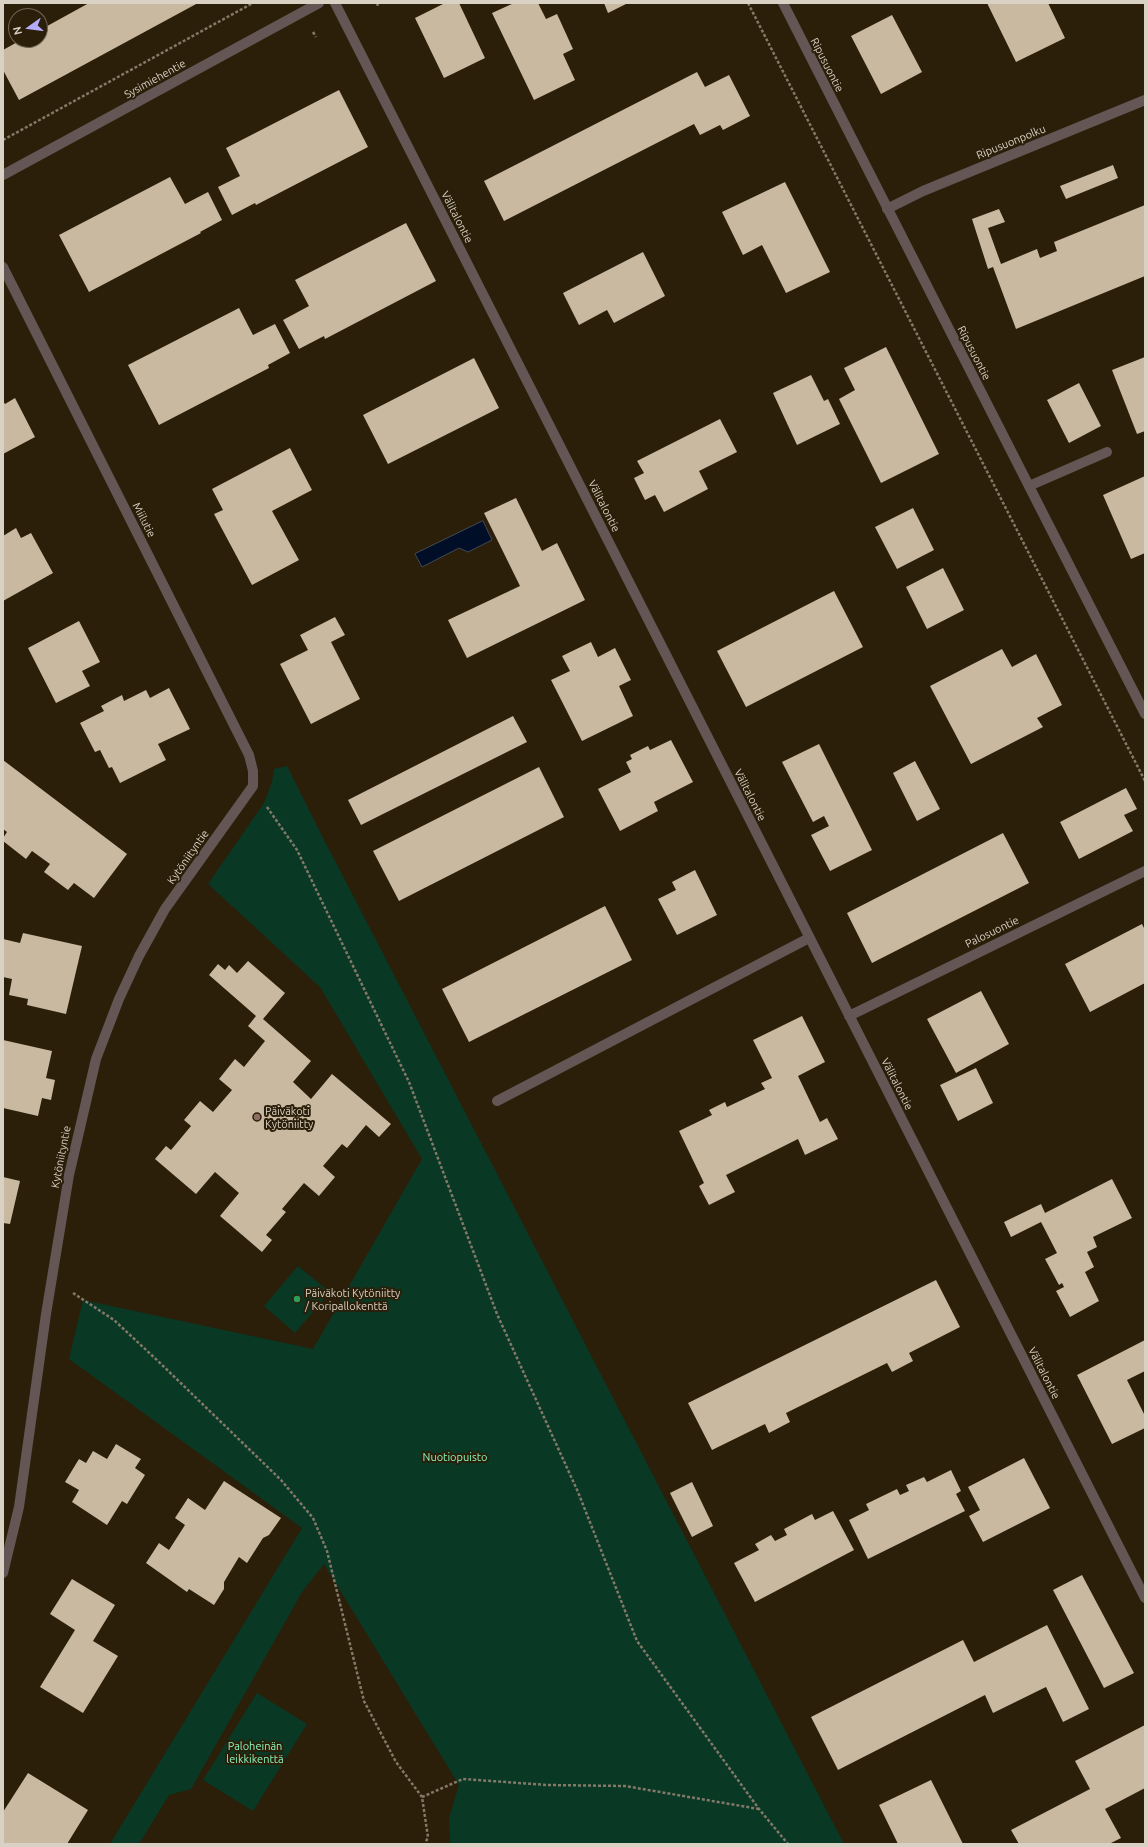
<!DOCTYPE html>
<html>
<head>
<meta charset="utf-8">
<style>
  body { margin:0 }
  #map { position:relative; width:1148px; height:1847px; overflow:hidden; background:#2b1f0a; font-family:Ubuntu,sans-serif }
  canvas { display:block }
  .frame { position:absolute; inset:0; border:4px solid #d9d1c4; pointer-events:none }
  .north { position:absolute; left:8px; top:8px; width:40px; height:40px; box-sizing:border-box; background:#2b1f0a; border:1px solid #716654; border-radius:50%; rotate:256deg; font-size:11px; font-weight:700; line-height:16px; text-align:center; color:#d9d1c4 }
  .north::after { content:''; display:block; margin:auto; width:14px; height:18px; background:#b4acf9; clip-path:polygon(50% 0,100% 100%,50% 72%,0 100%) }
</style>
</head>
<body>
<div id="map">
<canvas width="1148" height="1847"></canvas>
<div class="frame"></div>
<div class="north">N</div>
</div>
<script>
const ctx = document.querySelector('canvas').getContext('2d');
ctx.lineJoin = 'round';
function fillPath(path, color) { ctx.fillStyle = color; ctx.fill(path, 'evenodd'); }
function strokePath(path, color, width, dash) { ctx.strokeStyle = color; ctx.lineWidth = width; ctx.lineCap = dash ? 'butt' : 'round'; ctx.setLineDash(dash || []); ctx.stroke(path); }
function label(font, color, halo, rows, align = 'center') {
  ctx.font = font + ' Ubuntu,sans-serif'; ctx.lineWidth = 4; ctx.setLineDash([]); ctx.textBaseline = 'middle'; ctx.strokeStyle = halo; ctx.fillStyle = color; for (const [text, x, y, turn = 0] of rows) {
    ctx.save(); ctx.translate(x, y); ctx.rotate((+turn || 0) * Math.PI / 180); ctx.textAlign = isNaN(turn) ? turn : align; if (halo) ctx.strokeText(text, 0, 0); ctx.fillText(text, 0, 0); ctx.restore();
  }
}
const green = new Path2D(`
  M287,766L320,832L844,1844H450L449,1818L459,1785L324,1564L302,1592L191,1789L169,1795L139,1844H110L302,1528L69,1359L83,1300L313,1349L422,1159L320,987L208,884L264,803L272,782L274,769Z
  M298,1266L330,1292L295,1333L264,1306Z
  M257,1693L307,1724L253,1811L203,1780Z`);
const water = new Path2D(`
  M483,521L492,540L468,552L459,548L422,567L415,554Z`);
const building = new Path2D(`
  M89,3H198L19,100L3,70V50L21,40H40V30Z
  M445,3H459L485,58L444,78L415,18Z
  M514,3H538L546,19L557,14L573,49L563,54L575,80L534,100L492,13Z
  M604,3H628L608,13Z
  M987,3H1048L1065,38L1016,62Z
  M892,15L922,72L881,94L851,36Z
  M697,72L705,87L729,75L750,116L723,130L720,125L700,135L694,124L504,221L484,181Z
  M339,90L368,147L256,205L255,203L232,215L218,187L240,176L226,148Z
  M1113,165L1118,178L1066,199L1060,186Z
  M170,177L185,204L208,192L222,220L200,232L201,233L89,292L59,235Z
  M785,182L830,272L786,293L762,245L743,255L722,212Z
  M1145,205V276L1016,329L993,267L988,269L972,219L999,209L1005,222L988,228L1001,264L1037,249L1040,258L1057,251L1054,242Z
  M406,223L436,281L325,339L324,336L299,349L283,320L309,306L295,280Z
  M643,252L665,296L614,323L607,310L579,325L563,293Z
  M239,308L253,335L275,324L290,353L268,365L269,368L159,425L128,365Z
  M886,347L939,454L881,483L839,399L855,390L844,368Z
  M1145,357V431L1137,434L1112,370Z
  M474,358L499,408L388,464L363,415Z
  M811,375L824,401L828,399L840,424L797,445L773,393Z
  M1079,383L1101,426L1069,443L1047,400Z
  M15,398L35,437L3,454V401L5,404Z
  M720,419L737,452L699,471L708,489L664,512L655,495L645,500L634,478L644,473L637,461Z
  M290,448L312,490L272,511L299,560L252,585L214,514L223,510L212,489Z
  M1145,476V553L1131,559L1103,495Z
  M516,498L542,551L557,543L585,600L467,658L448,620L520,586L484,513Z
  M913,508L934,550L897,569L875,527Z
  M16,528L21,538L31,533L53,573L3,601V536Z
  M943,568L964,610L927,629L906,587Z
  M834,591L863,647L746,707L717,651Z
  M335,617L345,635L331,642L360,699L311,724L280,664L308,650L300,635Z
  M79,621L100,662L82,671L90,686L56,703L28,648Z
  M591,642L598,657L615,648L631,680L619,686L633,716L582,741L551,680L570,671L562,656Z
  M1002,649L1012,667L1036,654L1062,705L1037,718L1043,727L971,764L930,686Z
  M169,688L190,729L158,744L166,760L120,783L112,767L109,768L100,750L95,752L80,723L104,711L101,706L122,695L124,701L146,690L150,698Z
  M513,716L527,742L361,825L348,800Z
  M671,740L693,782L654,802L658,811L620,831L598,789L631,772L626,762L632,759L630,755L648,746L650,750Z
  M819,744L872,850L830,871L811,835L829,826L824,816L813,822L782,762Z
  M3,760L127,854L94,898L74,883L68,890L44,872L50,864L32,851L26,859L3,841V838L7,832L3,829Z
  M915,761L940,809L917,821L893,773Z
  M539,767L564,817L399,901L373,851Z
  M1126,788L1137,809L1124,815L1133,831L1079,859L1060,822Z
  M1003,833L1029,883L872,963L847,913Z
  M695,870L717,915L677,935L658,899L676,890L672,882Z
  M605,906L632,960L469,1042L442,989Z
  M1142,924L1145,930V983L1090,1012L1065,964Z
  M23,933L82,946L66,1014L27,1005L28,999L9,995L12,979L3,977V939L20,943Z
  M248,961L285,993L263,1019L311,1061L293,1082L311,1099L332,1074L391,1124L379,1137L366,1125L347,1148L342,1144L323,1166L335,1177L319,1196L304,1183L282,1209L286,1212L266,1235L272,1240L262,1252L220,1216L239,1193L215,1172L196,1194L155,1159L166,1146L171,1150L191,1126L184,1120L200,1101L213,1112L232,1090L219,1079L235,1059L244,1067L265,1041L248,1026L256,1016L209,975L218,964L225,970L229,965L237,973Z
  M981,991L1009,1044L956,1073L927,1019Z
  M802,1016L825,1062L798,1076L820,1122L827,1118L838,1139L805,1155L798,1139L726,1175L735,1192L709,1205L699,1186L704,1183L679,1131L712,1115L709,1110L725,1102L727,1107L765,1089L761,1083L772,1078L753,1040Z
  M3,1040L52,1051L46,1078L55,1080L51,1100L42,1098L38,1116L3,1108Z
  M976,1068L993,1103L958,1121L940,1085Z
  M3,1177L20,1181L10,1224L3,1223Z
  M1112,1179L1132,1218L1093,1237L1097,1247L1087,1252L1094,1267L1085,1272L1099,1301L1070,1317L1056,1291L1064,1287L1062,1283L1059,1285L1045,1259L1057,1253L1041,1222L1011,1237L1004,1222L1041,1204L1045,1213Z
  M936,1280L960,1327L909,1353L913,1361L892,1372L887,1363L786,1413L790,1422L769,1433L765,1424L712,1450L688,1403Z
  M1145,1340V1371L1127,1380L1145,1416V1428L1112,1444L1077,1375Z
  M116,1444L141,1459L135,1468L145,1475L127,1504L122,1501L107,1525L72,1502L79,1490L65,1482L79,1459L86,1463L93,1451L107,1459Z
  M1024,1458L1050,1508L983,1542L969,1516L980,1510L968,1487Z
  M951,1470L961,1491L956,1494L965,1511L868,1559L849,1520L869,1510L866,1504L897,1489L900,1495L909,1491L906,1485L924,1477L927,1482Z
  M224,1481L281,1518L269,1535L263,1538L247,1563L239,1557L224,1582V1589L214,1605L189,1589L187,1592L146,1563L159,1543L169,1550L185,1525L175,1518L188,1498L205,1510Z
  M692,1482L713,1526L692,1537L670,1493Z
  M833,1511L854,1550L755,1602L734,1563L759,1550L755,1544L771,1535L775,1541L787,1535L784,1529L812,1514L815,1520Z
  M1082,1575L1134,1673L1104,1688L1053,1590Z
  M72,1579L115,1605L93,1641L118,1656L83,1713L40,1687L75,1630L50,1614Z
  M1047,1625L1089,1709L1063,1722L1046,1687L993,1713L985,1695L838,1770L811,1717L963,1640L974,1662Z
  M1145,1725V1788L1105,1809L1121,1838L1109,1844H1019L1011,1830L1090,1789L1075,1761Z
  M28,1773L88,1810L67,1844H3V1812Z
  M931,1780L963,1844H898L879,1805Z`);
const path = new Path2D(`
  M377,3L378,6
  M748,3L1145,781
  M313,32L316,37
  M3,140L253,3
  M267,807L297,850L409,1082L497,1314L578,1492L637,1641L759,1809L788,1844
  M73,1293L114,1320L159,1362L281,1480L313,1518L327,1551L364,1701L396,1762L422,1797L428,1837L425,1844
  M422,1797L463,1779L547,1785L625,1786L759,1809`);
const service = new Path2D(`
  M1029,486L1107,452
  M497,1101L809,938`);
const minor = new Path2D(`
  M335,3L1145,1598
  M783,3L1145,714
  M887,209L923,191L1145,100
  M3,267L249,755L253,771V786L165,909L139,956L119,999L96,1059L69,1175L46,1314L19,1507L3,1573
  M849,1016L1145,871`);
const tertiary = new Path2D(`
  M3,175L319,3`);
const markers = [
  [257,1117,4,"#8d6e63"],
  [297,1299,4,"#2e9e5b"]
];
const streetNames = [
  ["Ripusuontie",827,65,63],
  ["Sysimiehentie",155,79,-29],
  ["Ripusuonpolku",1011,142,-22],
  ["Välitalontie",457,217,63],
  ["Ripusuontie",974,353,63],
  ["Välitalontie",604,506,63],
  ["Miilutie",144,520,63],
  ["Välitalontie",750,795,63],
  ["Kytöniityntie",188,857,-55],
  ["Palosuontie",992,932,-26],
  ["Välitalontie",897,1084,63],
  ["Kytöniityntie",61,1157,-79],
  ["Välitalontie",1044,1373,63]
];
const poiNames = [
  ["Päiväkoti",265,1111],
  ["Kytöniitty",265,1124],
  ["Päiväkoti Kytöniitty",305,1293],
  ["/ Koripallokenttä",305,1306]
];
const parkNames = [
  ["Nuotiopuisto",455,1457],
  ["Paloheinän",255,1746],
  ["leikkikenttä",255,1759]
];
fillPath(green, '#093824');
fillPath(water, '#000e27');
strokePath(water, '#414856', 1);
fillPath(building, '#c9b9a0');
strokePath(path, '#837968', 2.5, [3, 2]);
strokePath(service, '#635655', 10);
strokePath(minor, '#635655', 10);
strokePath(tertiary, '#635655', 10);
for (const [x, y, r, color] of markers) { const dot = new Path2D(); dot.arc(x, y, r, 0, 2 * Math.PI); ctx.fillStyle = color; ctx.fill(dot); strokePath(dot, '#2b1f0a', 1.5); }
label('11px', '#d9d1c4', '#2b1f0a', streetNames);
label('11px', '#d9d1c4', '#2b1f0a', poiNames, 'left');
label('11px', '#87f5bd', '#2b1f0a', parkNames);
</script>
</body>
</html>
